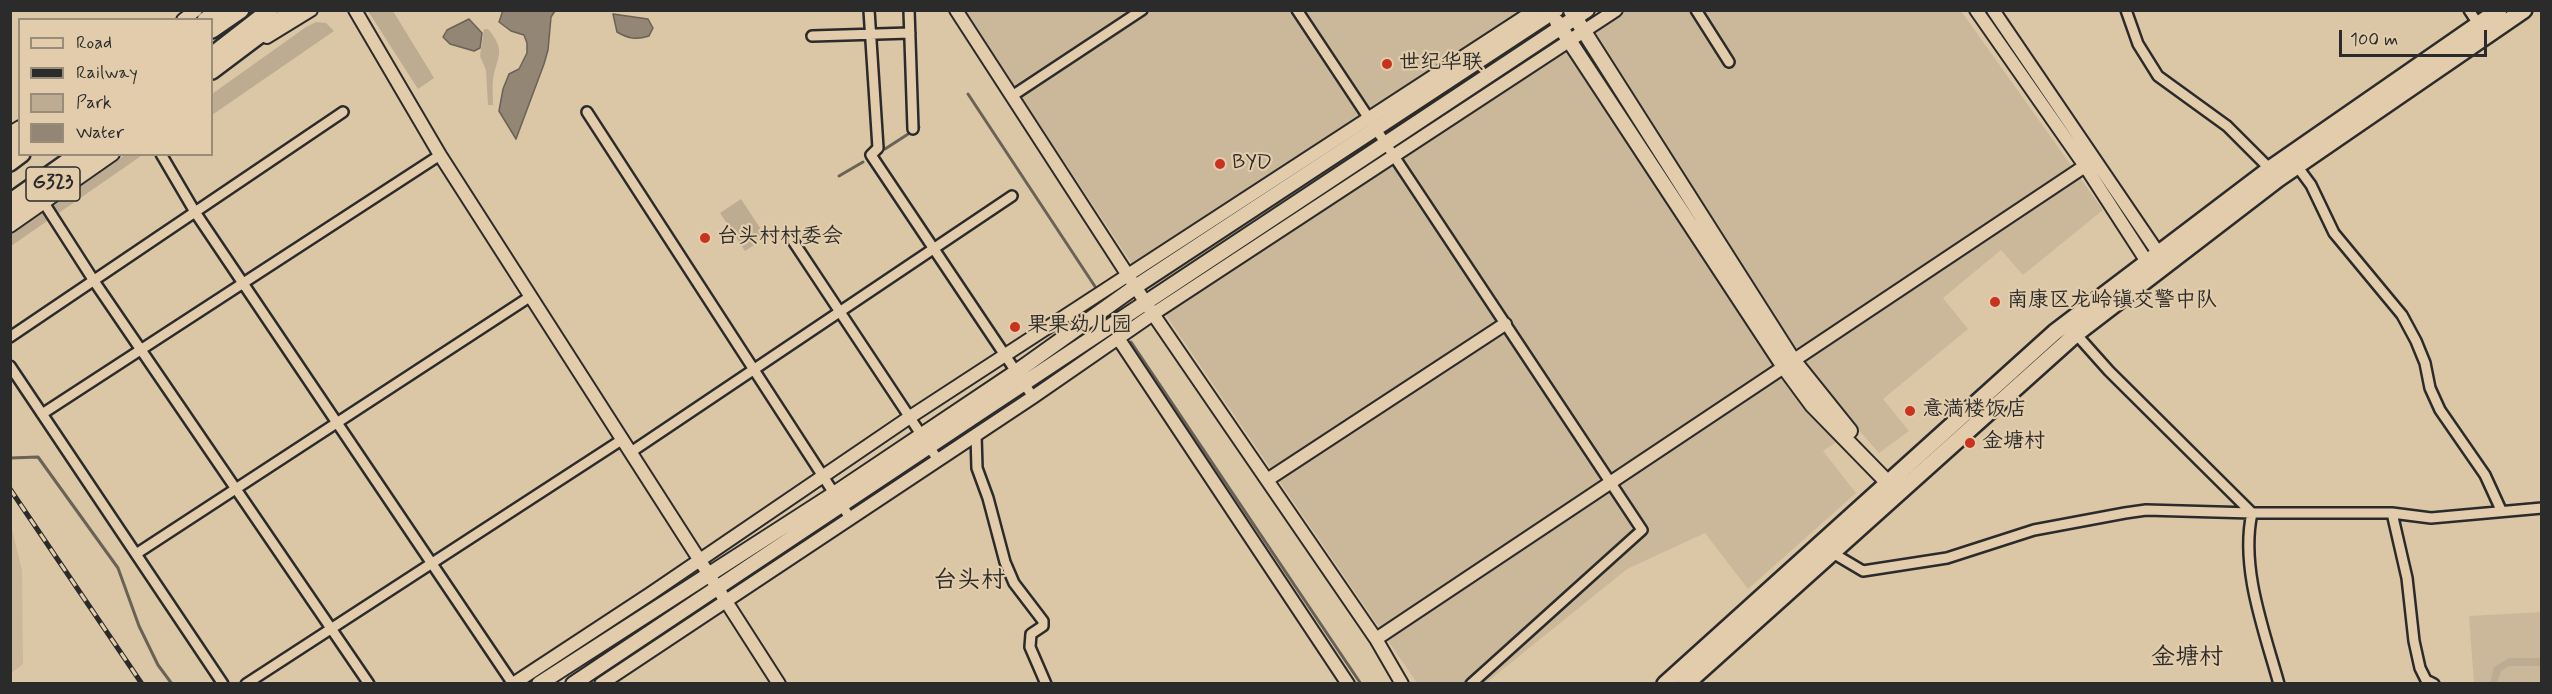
<!DOCTYPE html>
<html>
<head>
<meta charset="utf-8">
<style>
  body { margin:0 }
  #map { position:relative; width:2552px; height:694px; overflow:hidden; background:#dbc6a6; font-family:Mynerve,sans-serif }
  canvas { display:block }
  .frame { position:absolute; inset:0; border:12px solid #2b2b2b; pointer-events:none }
  .legend { position:absolute; left:18px; top:18px; width:195px; height:138px; box-sizing:border-box; background:#e2ccab; border:2px solid #998c78; margin:0; padding:8px 10px; list-style:none; font-size:18px; color:#2b2b2b }
  .legend li { display:flex; align-items:center; gap:12px; height:30px }
  .legend b { width:30px; border:2px solid #998c78 }
  .scale { position:absolute; left:2339px; top:30px; width:148px; height:27px; box-sizing:border-box; border:3px solid #2b2b2b; border-top:0; padding-left:8px; font-size:18px; line-height:21px; white-space:nowrap; color:#2b2b2b; -webkit-text-stroke:4px #e2ccab; paint-order:stroke }
</style>
</head>
<body>
<div id="map">
<canvas width="2552" height="694"></canvas>
<div class="frame"></div>
<ul class="legend">
<li><b style="height:8px;background:#e2ccab"></b>Road</li>
<li><b style="height:8px;background:#2b2b2b"></b>Railway</li>
<li><b style="height:16px;background:#beac92"></b>Park</li>
<li><b style="height:16px;background:#938674"></b>Water</li>
</ul>
<div class="scale">100 m</div>
</div>
<script>
const ctx = document.querySelector('canvas').getContext('2d');
ctx.lineJoin = 'round';
function fillPath(path, color) { ctx.fillStyle = color; ctx.fill(path, 'evenodd'); }
function strokePath(path, color, width, dash) { ctx.strokeStyle = color; ctx.lineWidth = width; ctx.lineCap = dash ? 'butt' : 'round'; ctx.setLineDash(dash || []); ctx.stroke(path); }
function label(font, color, halo, rows, align = 'center') {
  ctx.font = font + ' Mynerve,"LXGW WenKai TC",sans-serif'; ctx.lineWidth = 4.5; ctx.setLineDash([]); ctx.textBaseline = 'middle'; ctx.strokeStyle = halo; ctx.fillStyle = color; for (const [text, x, y, turn = 0] of rows) {
    ctx.save(); ctx.translate(x, y); ctx.rotate((+turn || 0) * Math.PI / 180); ctx.textAlign = isNaN(turn) ? turn : align; if (halo) ctx.strokeText(text, 0, 0); ctx.fillText(text, 0, 0); ctx.restore();
  }
}
const built = new Path2D(`
  M964,11H1961L2103,210L2023,275L2001,250L1943,298L1968,329L1883,399L1909,431L1879,453L1857,428L1823,451L1856,493L1748,589L1705,533L1627,569L1486,683H1417L1174,327Z
  M10,522L22,570L23,664L11,673Z
  M2541,612V683H2474L2469,616Z`);
const green = new Path2D(`
  M368,11H393L434,78L418,89Z
  M316,22L326,23L334,31L212,115V94L306,27Z
  M484,29H488C507,52 497,55 493,80C492,88 493,97 493,105H488L486,70L480,56Z
  M125,155L141,156L11,246L10,235Z
  M741,199L766,237L745,251L720,213Z
  M2509,658H2541V666H2509L2501,671L2497,683H2490L2494,667Z`);
const water = new Path2D(`
  M503,10L555,11L551,17L548,50L544,64L516,139L499,111L503,89L509,74L519,69L527,53V43L524,35L511,31L499,22Z
  M613,14L648,19L653,28L649,36C636,40 629,39 617,32Z
  M469,19L482,33L480,48L474,51L450,44L443,37L447,30Z`);
const stream = new Path2D(`
  M968,94L1096,288
  M885,149L919,127
  M839,176L863,162
  M1131,342L1361,684
  M10,458L38,457L118,568L139,626L158,665L172,684`);
const minor = new Path2D(`
  M869,10L878,148L871,155L1033,397
  M909,10L913,129
  M1297,10L1642,530L1471,684
  M1696,10L1729,62
  M2126,10L2138,44L2158,76L2227,126L2273,172
  M2469,10L2480,27
  M812,36L910,33
  M1012,96L1142,10
  M587,112L850,518
  M161,154L195,212L513,684
  M2294,162L2311,185L2334,233L2402,315L2416,341L2425,363L2430,388L2440,410L2485,475L2501,510
  M44,203L94,281L369,684
  M793,241L938,460
  M2076,334L2109,371L2252,513H2392L2431,518L2542,508
  M10,337L343,112
  M10,366L223,684
  M42,414L440,155
  M976,435L977,468L988,498L1005,562L1014,583L1043,621V626L1031,634L1030,647L1046,684
  M631,452L1012,196
  M2392,513L2407,578L2414,641L2420,668L2426,680L2434,684
  M1831,552L1863,571L1947,558L2034,530L2125,513L2146,510L2252,513C2240,568 2264,630 2279,684
  M136,554L531,296
  M246,684L623,439`);
const tertiary = new Path2D(`
  M355,10L440,155L779,684
  M956,10L1153,314L1376,639L1402,684
  M1976,10L2085,166L2151,268
  M1993,10L2163,260
  M183,20L196,10
  M267,37L311,10
  M10,133L20,127
  M10,226L113,154
  M1118,338L1348,684
  M1267,480L1505,324
  M1376,639L2085,166
  M513,684L650,594L910,417L1535,10
  M601,684L1033,397L1153,314L1616,10`);
const secondary = new Path2D(`
  M1571,11L1793,360L1850,431
  M1557,22L1784,367L1812,405L1894,489
  M539,684L834,494L1016,372L1135,287L1556,10
  M573,684C910,458 1249,234 1587,10`);
const primary = new Path2D(`
  M205,20L219,10
  M212,71L293,10
  M10,147L20,141
  M10,214L96,154`);
const trunk = new Path2D(`
  M212,30L241,10
  M212,55L270,10
  M10,163L22,154
  M10,202L78,154
  M1665,684L2055,332L2271,168L2499,10
  M1686,684L2076,334L2278,179L2524,10`);
const rail = new Path2D(`
  M10,489L142,684`);
const markers = [
  [1387,64,6,"#c8321e"],
  [1220,164,6,"#c8321e"],
  [705,238,6,"#c8321e"],
  [1995,302,6,"#c8321e"],
  [1015,327,6,"#c8321e"],
  [1910,411,6,"#c8321e"],
  [1970,443,6,"#c8321e"]
];
const shields = [
  [53,184,54]
];
const shieldNames = [
  ["G323",53,184]
];
const poiNames = [
  ["世纪华联",1399,64],
  ["BYD",1232,164],
  ["台头村村委会",717,238],
  ["南康区龙岭镇交警中队",2007,302],
  ["果果幼儿园",1027,327],
  ["意満楼饭店",1922,411],
  ["金塘村",1982,443]
];
const quarterNames = [
  ["台头村",969,582],
  ["金塘村",2187,659]
];
fillPath(built, '#cbb89b');
fillPath(green, '#beac92');
fillPath(water, '#938674');
strokePath(water, '#696257', 1.5);
strokePath(stream, '#696257', 3);
strokePath(minor, '#2b2b2b', 14);
strokePath(tertiary, '#2b2b2b', 16);
strokePath(secondary, '#2b2b2b', 18);
strokePath(primary, '#2b2b2b', 20);
strokePath(trunk, '#2b2b2b', 20);
strokePath(minor, '#e2ccab', 9);
strokePath(tertiary, '#e2ccab', 12);
strokePath(secondary, '#e2ccab', 14);
strokePath(primary, '#e2ccab', 15);
strokePath(trunk, '#e2ccab', 15);
strokePath(rail, '#2b2b2b', 5);
strokePath(rail, '#e2ccab', 3, [9]);
for (const [x, y, r, color] of markers) { const dot = new Path2D(); dot.arc(x, y, r, 0, 2 * Math.PI); ctx.fillStyle = color; ctx.fill(dot); strokePath(dot, '#e2ccab', 2); }
for (const [x, y, w] of shields) { const box = new Path2D(); box.roundRect(x - w / 2, y - 17, w, 34, 4.5); ctx.fillStyle = '#e2ccab'; ctx.fill(box); strokePath(box, '#2b2b2b', 1.5); }
label('bold 20px', '#2b2b2b', null, shieldNames);
label('21px', '#2b2b2b', '#e2ccab', poiNames, 'left');
label('24px', '#2b2b2b', '#e2ccab', quarterNames);
</script>
</body>
</html>
